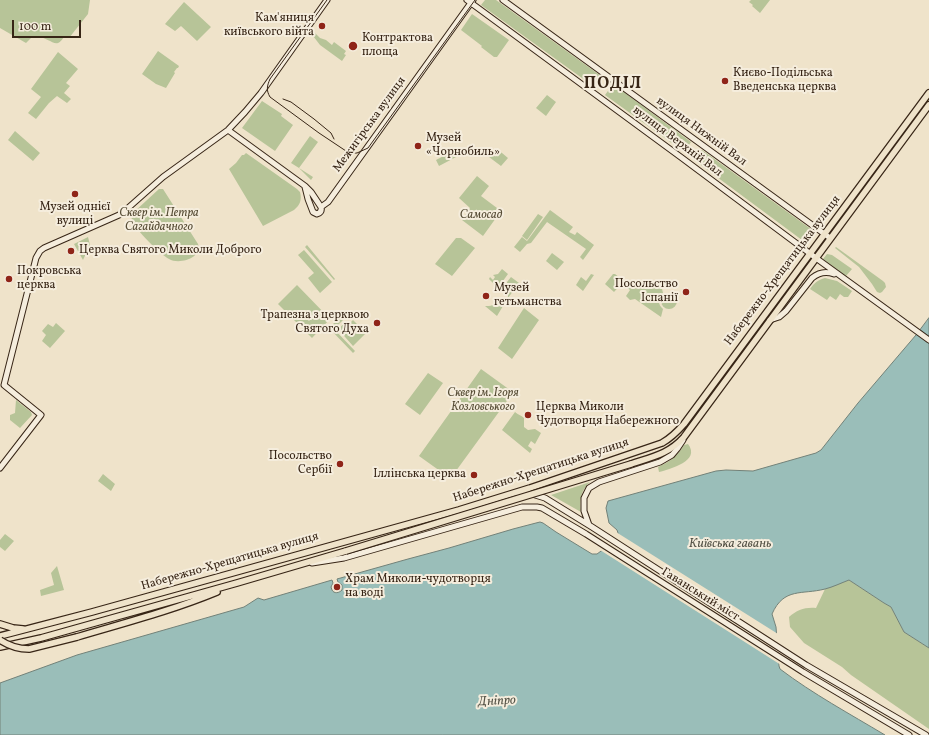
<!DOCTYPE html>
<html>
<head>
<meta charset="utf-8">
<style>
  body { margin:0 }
  #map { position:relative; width:929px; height:735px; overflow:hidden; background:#efe3ca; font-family:Vollkorn,serif }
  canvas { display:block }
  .scale { position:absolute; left:12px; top:20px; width:69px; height:18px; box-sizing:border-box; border:2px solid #372516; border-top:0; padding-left:5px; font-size:12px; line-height:14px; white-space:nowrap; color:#372516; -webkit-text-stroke:3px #f5eddd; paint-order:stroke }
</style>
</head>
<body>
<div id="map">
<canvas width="929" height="735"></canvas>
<div class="scale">100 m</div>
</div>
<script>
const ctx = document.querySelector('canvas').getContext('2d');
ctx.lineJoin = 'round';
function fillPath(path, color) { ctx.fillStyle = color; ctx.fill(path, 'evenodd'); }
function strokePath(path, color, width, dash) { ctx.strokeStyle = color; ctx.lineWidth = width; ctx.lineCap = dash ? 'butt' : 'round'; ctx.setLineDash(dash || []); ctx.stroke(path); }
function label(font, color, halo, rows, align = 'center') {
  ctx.font = font + ' Vollkorn,serif'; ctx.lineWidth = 4; ctx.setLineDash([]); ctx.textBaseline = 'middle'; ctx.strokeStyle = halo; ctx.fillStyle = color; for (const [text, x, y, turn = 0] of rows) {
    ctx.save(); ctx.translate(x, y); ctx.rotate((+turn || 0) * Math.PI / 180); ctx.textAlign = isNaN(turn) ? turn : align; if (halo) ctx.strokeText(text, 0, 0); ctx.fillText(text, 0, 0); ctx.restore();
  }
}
const green = new Path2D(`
  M0,0H90L88,14L69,38L65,36C63,38 61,42 58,43C52,45 44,34 32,37L26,43L0,28Z
  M485,0H496L601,76L593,86L481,5Z
  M751,0H770L760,13L752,6L753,5L749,2Z
  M184,2L211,27L197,41L181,26L175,31L165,24Z
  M472,14L509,40L497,57H494L481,47L482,46L461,30Z
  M312,30L320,38L326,40L332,45L334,42L346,51L344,54L346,55L342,61L320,45L310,32Z
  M158,51L179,66L178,68H177L174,72L175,73L166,88L156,84L142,74Z
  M58,52L78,69L66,83L70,86L64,93L71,99L67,103L57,96L49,103L36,119L28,113L41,97L31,89Z
  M613,84L691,142L684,152L605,95Z
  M547,95L556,102L546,116L536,108Z
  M262,101L282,114L281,116L293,125L275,151L242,128Z
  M15,131L40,153L33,161L8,140Z
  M310,136L318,142L299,168L313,177L311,180L299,168L291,163Z
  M496,148L508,158L501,166L489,157Z
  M455,150L458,156L439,166L436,160Z
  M702,150L815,232L806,243L694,160Z
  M246,153L297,189L300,192C302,200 300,205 294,210L263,226L229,169L236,163L242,155H244Z
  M477,176L489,186L481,196L501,211L483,236L462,220L470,208L459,198Z
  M159,189H163L198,244C203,258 179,265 169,259C161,255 135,229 132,221C131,217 132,215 134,212Z
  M550,210L573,227L569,232L575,235L577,232L594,245L583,260L580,257L586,249L547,222L531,243L527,244L520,252L514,247L522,237L527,241Z
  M538,214L543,217L527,240L522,236Z
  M88,237L90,245L83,260L74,244Z
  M456,238H461L475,248L452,276L435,264Z
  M307,245L335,279L334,280L305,247Z
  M836,247L883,281L885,283L886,287L882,292L880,293L877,292L872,284L859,267L835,248Z
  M304,250L332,282L320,293L308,278L314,273L298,255Z
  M552,253L564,262L557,270L546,261Z
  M827,254L832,255L852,269L846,276L823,259Z
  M502,269L508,274L500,285L496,286L489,279L490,277L493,280L495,277L493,275L498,274Z
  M591,274L594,275L583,291L576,285L581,277L586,281Z
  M613,274H615L624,281L614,292L605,284Z
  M511,277L519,283L508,298V289L507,282Z
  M825,278L837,281L852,291L848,297H844L840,294L836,300L830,296L827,300L810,289C814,283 818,280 825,278Z
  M639,280C644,281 644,282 648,285C653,289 649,285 655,286C658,287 660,289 662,289L663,293C657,298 658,305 663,309L661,317L635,299L630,300L626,296L630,290L624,285L626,281Z
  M297,285L330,319L312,338L278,304Z
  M661 301a8 8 0 1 1 16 0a8 8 0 1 1-16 0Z
  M497,300H504L506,301L497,316L485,306C491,306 494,306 497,300Z
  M524,308L539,320L512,359L498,348Z
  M341,316L344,319L334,329L355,351L353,353L329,328Z
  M353,320L366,333L353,346L338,329L347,321L349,324Z
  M56,323L65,331L50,348L42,341L46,335L42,331L48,324L53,327Z
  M481,369L510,390L512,394L453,475L449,477L447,476L419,456Z
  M428,373L443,383L420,415L405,404Z
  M16,400L31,412L32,415L20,428L10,420V415L15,413Z
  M515,412C518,415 521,415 524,418V427L528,430L535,429L541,433L535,444L531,441L528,446L532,449L530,453L502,430Z
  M688,444C701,461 670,469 659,472L658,467C671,461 676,457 684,445Z
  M103,474L115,484L111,491L98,481Z
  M590,482C581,490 579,500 581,512L551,495Z
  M5,534L14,541L5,551L0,547V540Z
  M57,566L64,590L41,596L40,590L54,585L51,573Z
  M849,580L884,603L891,607L904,632L929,648V729L851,675L842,667L804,643L790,627L789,617C797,610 805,607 816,608L825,589Z`);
const water = new Path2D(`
  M929,318V648L904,632L891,607L884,603L849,580C841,583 833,587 825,589C802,595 784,587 772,614L776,627L779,666L780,669C813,694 850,714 885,735H0V683L77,655L244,607L258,598L264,600L332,580L333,583L331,587L332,590C334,594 339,593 342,590V585L338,582L337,579L408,559L449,548L513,529L536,523L540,522L543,523L556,532L592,554H597L612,543L617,537L618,533L617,530L609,523L606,508L608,501L716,471L726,470L753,471L816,453L821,450L858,403L916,335Z`);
const pier = new Path2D(`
  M616,532L778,634L781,665L600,550L614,538Z`);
const secondary = new Path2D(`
  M467,0L682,158L820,261L929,340
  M503,0L830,238
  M228,130L305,186L311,192L321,207
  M305,187L308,199L313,212L317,214C320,213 322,211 321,207
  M321,207L328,202L473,0
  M770,320L779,317L786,311L812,278C818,273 826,271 834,274
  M0,468L41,415L4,385L36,258L40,251L44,248L119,215L128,208L163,177L228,130L245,112L261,93L327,0
  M517,493L532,494L545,498L592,527L806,665L926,735
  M589,525L584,511V498L589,488L599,482L660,462L672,455L677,449L683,440
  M312,563L344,558L522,507H537L542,508L586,534L803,672L909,735`);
const primary = new Path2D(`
  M631,464C652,457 669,454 684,437L929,105
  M0,624L13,628L23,629
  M0,636L92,612L459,510L530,488L662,443C671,438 677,432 684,424L929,93
  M77,637C124,623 171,611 217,592
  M0,647L41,638L237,583L346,551`);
const tram = new Path2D(`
  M327,0L270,79C267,86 266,90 270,97L319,133L346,151L351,153H357L368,148L475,0
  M283,99L291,102L314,119L331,133L334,139`);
const primaryBridge = new Path2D(`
  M346,551L631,464
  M0,640C9,646 19,649 29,649L77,637`);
const markers = [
  [322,26,4,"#8f2418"],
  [353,46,5,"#8f2418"],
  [725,81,4,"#8f2418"],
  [418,146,4,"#8f2418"],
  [75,194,4,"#8f2418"],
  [71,251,4,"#8f2418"],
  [9,279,4,"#8f2418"],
  [686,292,4,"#8f2418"],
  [486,296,4,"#8f2418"],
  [377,323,4,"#8f2418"],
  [528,415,4,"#8f2418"],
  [340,464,4,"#8f2418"],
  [474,475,4,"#8f2418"],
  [337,587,4,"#8f2418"]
];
const poiNames = [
  ["Кам'яниця",314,19,"right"],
  ["київського війта",314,33,"right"],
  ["Контрактова",362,39],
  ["площа",362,53],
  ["Києво-Подільська",733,74],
  ["Введенська церква",733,88],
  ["Музей",426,139],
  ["«Чорнобиль»",426,153],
  ["Музей однієї",75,208,"center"],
  ["вулиці",75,222,"center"],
  ["Церква Святого Миколи Доброго",79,251],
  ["Покровська",17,272],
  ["церква",17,286],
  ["Посольство",678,285,"right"],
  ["Іспанії",678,299,"right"],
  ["Музей",494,289],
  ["гетьманства",494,303],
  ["Трапезна з церквою",369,316,"right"],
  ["Святого Духа",369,330,"right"],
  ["Церква Миколи",536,408],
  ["Чудотворця Набережного",536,422],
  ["Посольство",332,457,"right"],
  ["Сербії",332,471,"right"],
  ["Іллінська церква",466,475,"right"],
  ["Храм Миколи-чудотворця",345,580],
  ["на воді",345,594]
];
const streetNames = [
  ["Межигірська вулиця",370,125,-54],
  ["вулиця Нижній Вал",701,132,36],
  ["вулиця Верхній Вал",677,142,37],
  ["Набережно-Хрещатицька вулиця",783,271,-53],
  ["Набережно-Хрещатицька вулиця",541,471,-18],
  ["Набережно-Хрещатицька вулиця",230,562,-16],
  ["Гаванський міст",700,595,32]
];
const parkNames = [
  ["Сквер ім. Петра",159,214],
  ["Сагайдачного",159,228],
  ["Самосад",481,216],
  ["Сквер ім. Ігоря",483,394],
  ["Козловського",483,408]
];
const waterNames = [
  ["Київська гавань",730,545],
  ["Дніпро",497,702,-3]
];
const districtNames = [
  ["ПОДІЛ",613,85]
];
fillPath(green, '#b7c498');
fillPath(water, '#9abeb9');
strokePath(water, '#728178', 1);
fillPath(pier, '#efe3ca');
strokePath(secondary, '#372516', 7);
strokePath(primary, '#372516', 8);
strokePath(secondary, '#f5eddd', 5);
strokePath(primary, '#efe3ca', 5.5);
strokePath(tram, '#372516', 1);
strokePath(primaryBridge, '#372516', 8, []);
strokePath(primaryBridge, '#efe3ca', 5.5);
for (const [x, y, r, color] of markers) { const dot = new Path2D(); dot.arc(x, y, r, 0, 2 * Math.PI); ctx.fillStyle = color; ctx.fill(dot); strokePath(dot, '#f5eddd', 1.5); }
label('12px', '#372516', '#f5eddd', poiNames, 'left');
label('12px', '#372516', '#f5eddd', streetNames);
label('italic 12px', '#574d36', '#f5eddd', parkNames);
label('italic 13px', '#555347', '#f5eddd', waterNames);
ctx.letterSpacing = '1px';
label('bold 16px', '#372516', '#f5eddd', districtNames);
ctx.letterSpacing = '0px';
</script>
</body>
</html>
